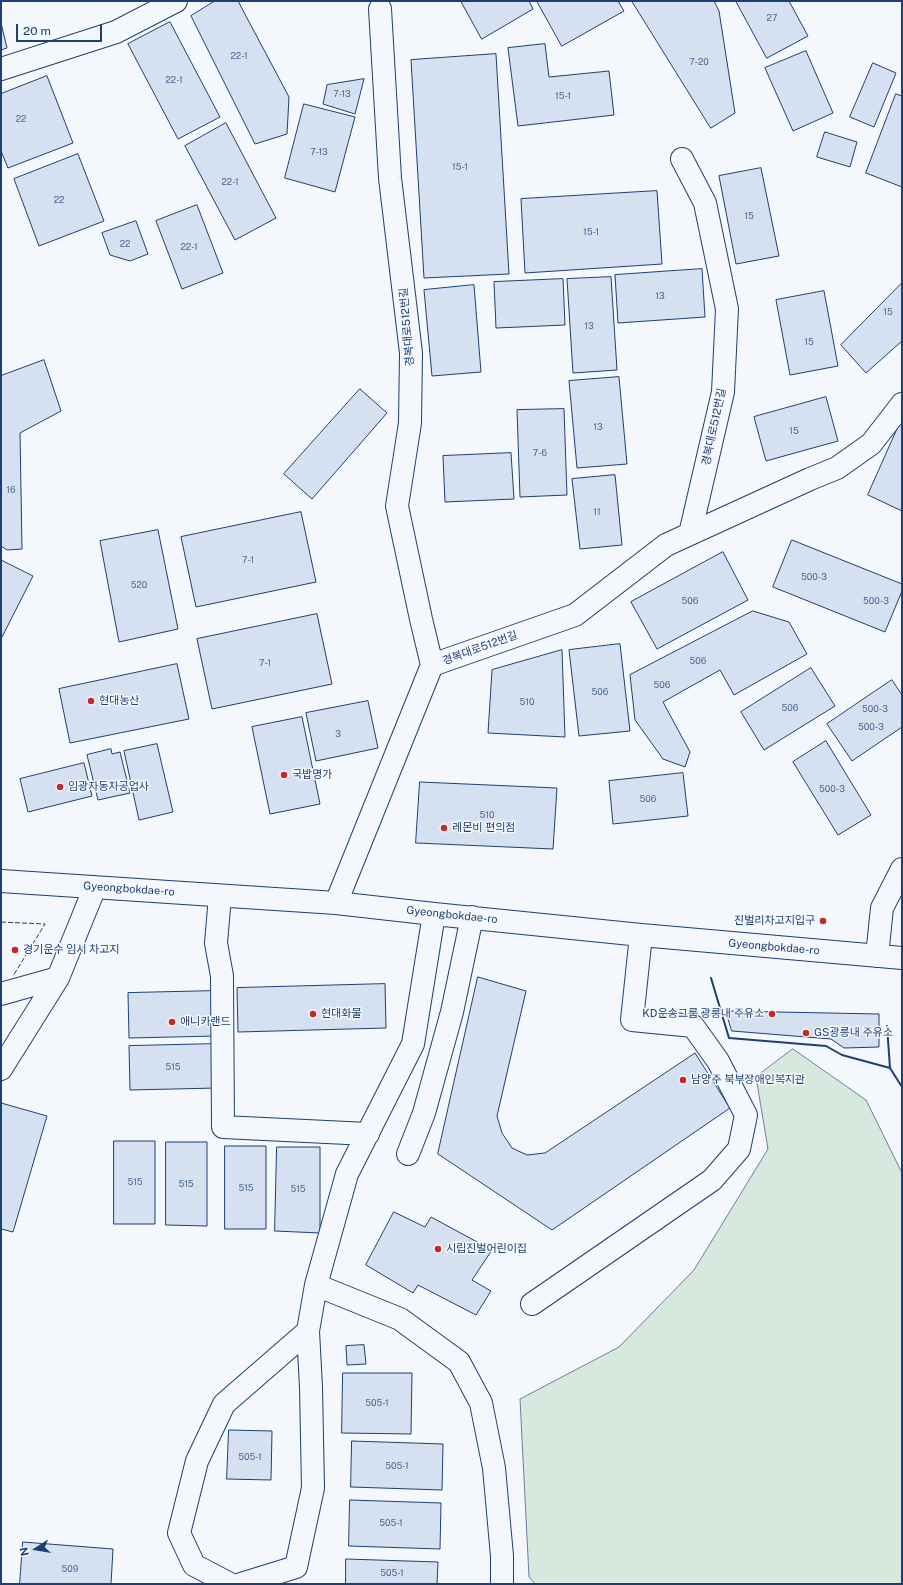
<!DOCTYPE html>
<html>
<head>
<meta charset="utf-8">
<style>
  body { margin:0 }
  #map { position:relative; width:903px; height:1585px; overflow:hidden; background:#f4f7fb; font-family:"Public Sans",sans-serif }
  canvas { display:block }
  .frame { position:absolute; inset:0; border:2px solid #1d3f73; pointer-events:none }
  .north { position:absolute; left:16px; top:1529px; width:40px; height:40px; -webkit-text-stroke:3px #f4f7fb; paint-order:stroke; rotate:258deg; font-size:11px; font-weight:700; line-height:16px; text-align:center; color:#1d3f73 }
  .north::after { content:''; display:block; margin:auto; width:14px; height:18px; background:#1d3f73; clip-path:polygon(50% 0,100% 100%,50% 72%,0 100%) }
  .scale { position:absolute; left:16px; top:24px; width:86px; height:18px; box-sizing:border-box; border:2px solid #1d3f73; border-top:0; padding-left:5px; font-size:12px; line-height:14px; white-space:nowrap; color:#1d3f73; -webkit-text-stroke:3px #f4f7fb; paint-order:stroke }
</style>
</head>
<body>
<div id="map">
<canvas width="903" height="1585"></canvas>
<div class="frame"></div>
<div class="north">N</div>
<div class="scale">20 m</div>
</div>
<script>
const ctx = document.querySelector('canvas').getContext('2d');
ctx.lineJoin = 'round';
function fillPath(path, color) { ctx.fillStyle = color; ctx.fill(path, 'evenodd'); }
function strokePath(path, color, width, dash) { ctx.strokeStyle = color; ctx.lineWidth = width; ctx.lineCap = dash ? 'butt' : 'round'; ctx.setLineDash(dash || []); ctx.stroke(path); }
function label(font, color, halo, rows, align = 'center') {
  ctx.font = font + ' "Public Sans","Noto Sans KR",sans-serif'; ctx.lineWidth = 3; ctx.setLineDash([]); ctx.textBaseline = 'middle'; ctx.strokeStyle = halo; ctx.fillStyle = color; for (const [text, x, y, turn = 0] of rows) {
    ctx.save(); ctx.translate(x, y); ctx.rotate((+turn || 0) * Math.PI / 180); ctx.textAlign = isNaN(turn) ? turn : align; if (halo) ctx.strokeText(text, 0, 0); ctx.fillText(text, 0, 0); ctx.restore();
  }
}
const green = new Path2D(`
  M793,1049L866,1100L902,1173V1584H535L529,1577L520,1399L619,1347L694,1270L768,1149L756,1077Z`);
const building = new Path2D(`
  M215,1H238L289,97L287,134L255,144L191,16Z
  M461,1H529L533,9L482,39Z
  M537,1H618L624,11L562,46Z
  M632,1H714L719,11L735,113L711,128Z
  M736,1H789L808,36L767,58Z
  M170,22L220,117L178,139L128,44Z
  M1,23L7,48L1,50Z
  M545,44L549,77L609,71L614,115L518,126L508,48Z
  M806,51L833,113L793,131L765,68Z
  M496,54L509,274L424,278L411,60Z
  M873,63L896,73L874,127L850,117Z
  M47,76L73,143L8,168L1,151V94Z
  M364,79L355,114L323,104L327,85Z
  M896,94L902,96V187L866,173Z
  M304,104L355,117L335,192L285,178Z
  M226,123L276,218L235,240L185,146Z
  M825,132L857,142L850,167L817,157Z
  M78,154L104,221L39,246L14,179Z
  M761,168L779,256L736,264L719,176Z
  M657,191L662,264L525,273L521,199Z
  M197,205L223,273L182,289L156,221Z
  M136,221L148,254L130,261L110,255L102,233Z
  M702,269L705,317L618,323L615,275Z
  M611,277L617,370L573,373L567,279Z
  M563,279L565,325L496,328L494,282Z
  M902,283V341L866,373L841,345Z
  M474,285L481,372L432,376L424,290Z
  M824,291L838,366L790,375L776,300Z
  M44,360L61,411L20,433L22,549L7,550L1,546V376Z
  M619,377L627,464L577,468L569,381Z
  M360,389L387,413L312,499L284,474Z
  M826,397L838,441L766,461L754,417Z
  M564,409L567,495L520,497L517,410Z
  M900,423L902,424V511L868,495Z
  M511,453L514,499L445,502L443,456Z
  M615,475L622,545L580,549L572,479Z
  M301,512L316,582L196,607L181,537Z
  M158,530L178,629L119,642L100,541Z
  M792,540L902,584V591L885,632L773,587Z
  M723,552L748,600L657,649L631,602Z
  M1,560L33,576L1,639Z
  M753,611L789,622L807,654L734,695L720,670L663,702L690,752L685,767L663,759L635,720L630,675Z
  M317,614L332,684L212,709L197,639Z
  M620,644L630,731L579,736L569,650Z
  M562,650L565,737L488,733L492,670Z
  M177,664L189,719L70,743L59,689Z
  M811,668L835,706L764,750L741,712Z
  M892,680L902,695V727L852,761L827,724Z
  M368,701L378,748L316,761L306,713Z
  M302,717L320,804L270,814L252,727Z
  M826,741L871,815L838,835L793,762Z
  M157,744L173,812L139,820L124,751Z
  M111,749L112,754L120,752L130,793L98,800L87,755Z
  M84,763L92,796L28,812L20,779Z
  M683,773L688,816L613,824L609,781Z
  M420,782L557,788L553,849L416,843Z
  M478,977L526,991L497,1116L502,1133L512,1148L527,1155L545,1153L695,1053L730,1108L552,1230L438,1154Z
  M385,984L386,1028L238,1032L237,988Z
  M215,991L216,1036L129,1038L128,993Z
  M726,1011L879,1014V1047L844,1048L831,1039L732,1031Z
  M216,1044L217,1088L130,1090L129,1046Z
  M1,1103L47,1116L13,1232L1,1229Z
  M114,1141H155V1224H114Z
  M166,1142H207V1226L166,1225Z
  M225,1146H266V1229H225Z
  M277,1147H320V1233L275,1231Z
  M394,1212L425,1227L431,1217L492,1250L472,1280L491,1291L476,1315L418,1285L413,1293L366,1265Z
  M364,1345L366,1364L347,1365L346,1346Z
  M343,1373H412L411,1434L342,1433Z
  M229,1430L272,1431L271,1480L227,1479Z
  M352,1441L443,1444L442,1490L351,1487Z
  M350,1500L441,1503L440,1549L349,1546Z
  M23,1542L113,1549L111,1584H20Z
  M346,1559L438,1562L437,1584H346Z`);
const minor = new Path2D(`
  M380,9L390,178L411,353L410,423L397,506L421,619L432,665
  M1,69L116,32L176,1
  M682,159L705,203L727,309L723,392L690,534
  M1,881L336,903L434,914L641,935L902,958
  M220,896L216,943L222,976L223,1127L368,1134
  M336,903L432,665L575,615L666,545L810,479L837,468L871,444L902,404
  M877,956L882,908L902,869
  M1,994L58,978
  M1,1069L58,978L95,887
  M408,1154L424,1113L452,1012L472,917
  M316,1285L400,1319L459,1362L481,1403L494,1468L502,1556V1584
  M532,1304L712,1180L739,1149L746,1115L718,1061L693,1026L632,1020L641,935
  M230,1584L194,1565L179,1533L197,1461L224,1404L308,1331
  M241,1584L296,1567L313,1488L311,1387L308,1331L316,1285L347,1174L413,1044L434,914`);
const fence = new Path2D(`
  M1,922L45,924L13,976`);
const wall = new Path2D(`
  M711,978L729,1038L826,1046L842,1055L890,1068L902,1087
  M887,1026L890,1068`);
const markers = [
  [91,701,4,"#c62828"],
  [284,775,4,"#c62828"],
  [60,787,4,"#c62828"],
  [444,828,4,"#c62828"],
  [823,921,4,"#c62828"],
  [15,950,4,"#c62828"],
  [313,1014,4,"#c62828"],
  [772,1014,4,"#c62828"],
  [172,1022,4,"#c62828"],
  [806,1033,4,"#c62828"],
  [683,1080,4,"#c62828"],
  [438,1249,4,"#c62828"]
];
const numberNames = [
  ["27",772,18],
  ["22-1",239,56],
  ["7-20",699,62],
  ["22-1",174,80],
  ["7-13",342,94],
  ["15-1",563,96],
  ["22",21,119],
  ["7-13",319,152],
  ["15-1",460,167],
  ["22-1",230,182],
  ["22",59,200],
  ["15",749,216],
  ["15-1",591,232],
  ["22",125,244],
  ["22-1",189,247],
  ["13",660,296],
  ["15",888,312],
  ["13",589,326],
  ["15",809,342],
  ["13",598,427],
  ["15",794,431],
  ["7-6",540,453],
  ["16",11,490],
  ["11",597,512],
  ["7-1",248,560],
  ["500-3",814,577],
  ["520",139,585],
  ["506",690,601],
  ["500-3",876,601],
  ["506",698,661],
  ["7-1",265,663],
  ["506",662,685],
  ["506",600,692],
  ["510",527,702],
  ["506",790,708],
  ["500-3",875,709],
  ["500-3",871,727],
  ["3",338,734],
  ["500-3",832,789],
  ["506",648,799],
  ["510",487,815],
  ["515",173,1067],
  ["515",135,1182],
  ["515",186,1184],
  ["515",246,1188],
  ["515",298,1189],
  ["505-1",377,1403],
  ["505-1",250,1457],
  ["505-1",397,1466],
  ["505-1",391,1523],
  ["509",70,1569],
  ["505-1",392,1573]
];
const streetNames = [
  ["경복대로512번길",407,327,-95],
  ["경복대로512번길",714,427,-78],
  ["경복대로512번길",480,648,-20],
  ["Gyeongbokdae-ro",129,889,4],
  ["Gyeongbokdae-ro",452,915,6],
  ["Gyeongbokdae-ro",774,947,5]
];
const poiNames = [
  ["현대농산",99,701],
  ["국밥명가",292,775],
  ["임광자동차공업사",68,787],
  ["레몬비 편의점",452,828],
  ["진벌리차고지입구",815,921,"right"],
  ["경기운수 임시 차고지",23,950],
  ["현대화물",321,1014],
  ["KD운송그룹 광릉내 주유소",764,1014,"right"],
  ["애니카랜드",180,1022],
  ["GS광릉내 주유소",814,1033],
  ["남양주 북부장애인복지관",691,1080],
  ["시립진벌어린이집",446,1249]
];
fillPath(green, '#d7e8df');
strokePath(green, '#687fa3', 1);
fillPath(building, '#d5e0f0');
strokePath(building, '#1d3f73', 1);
strokePath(minor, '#1d3f73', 24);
strokePath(minor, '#f4f7fb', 22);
strokePath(fence, '#1d3f73', 1, [5, 2]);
strokePath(wall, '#1d3f73', 2);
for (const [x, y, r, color] of markers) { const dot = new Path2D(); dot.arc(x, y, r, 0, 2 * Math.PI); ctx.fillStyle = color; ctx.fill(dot); strokePath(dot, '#f4f7fb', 1.5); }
label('9px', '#4b6792', null, numberNames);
label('11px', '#1d3f73', '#f4f7fb', streetNames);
label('11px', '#1d3f73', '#f4f7fb', poiNames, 'left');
</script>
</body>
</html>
